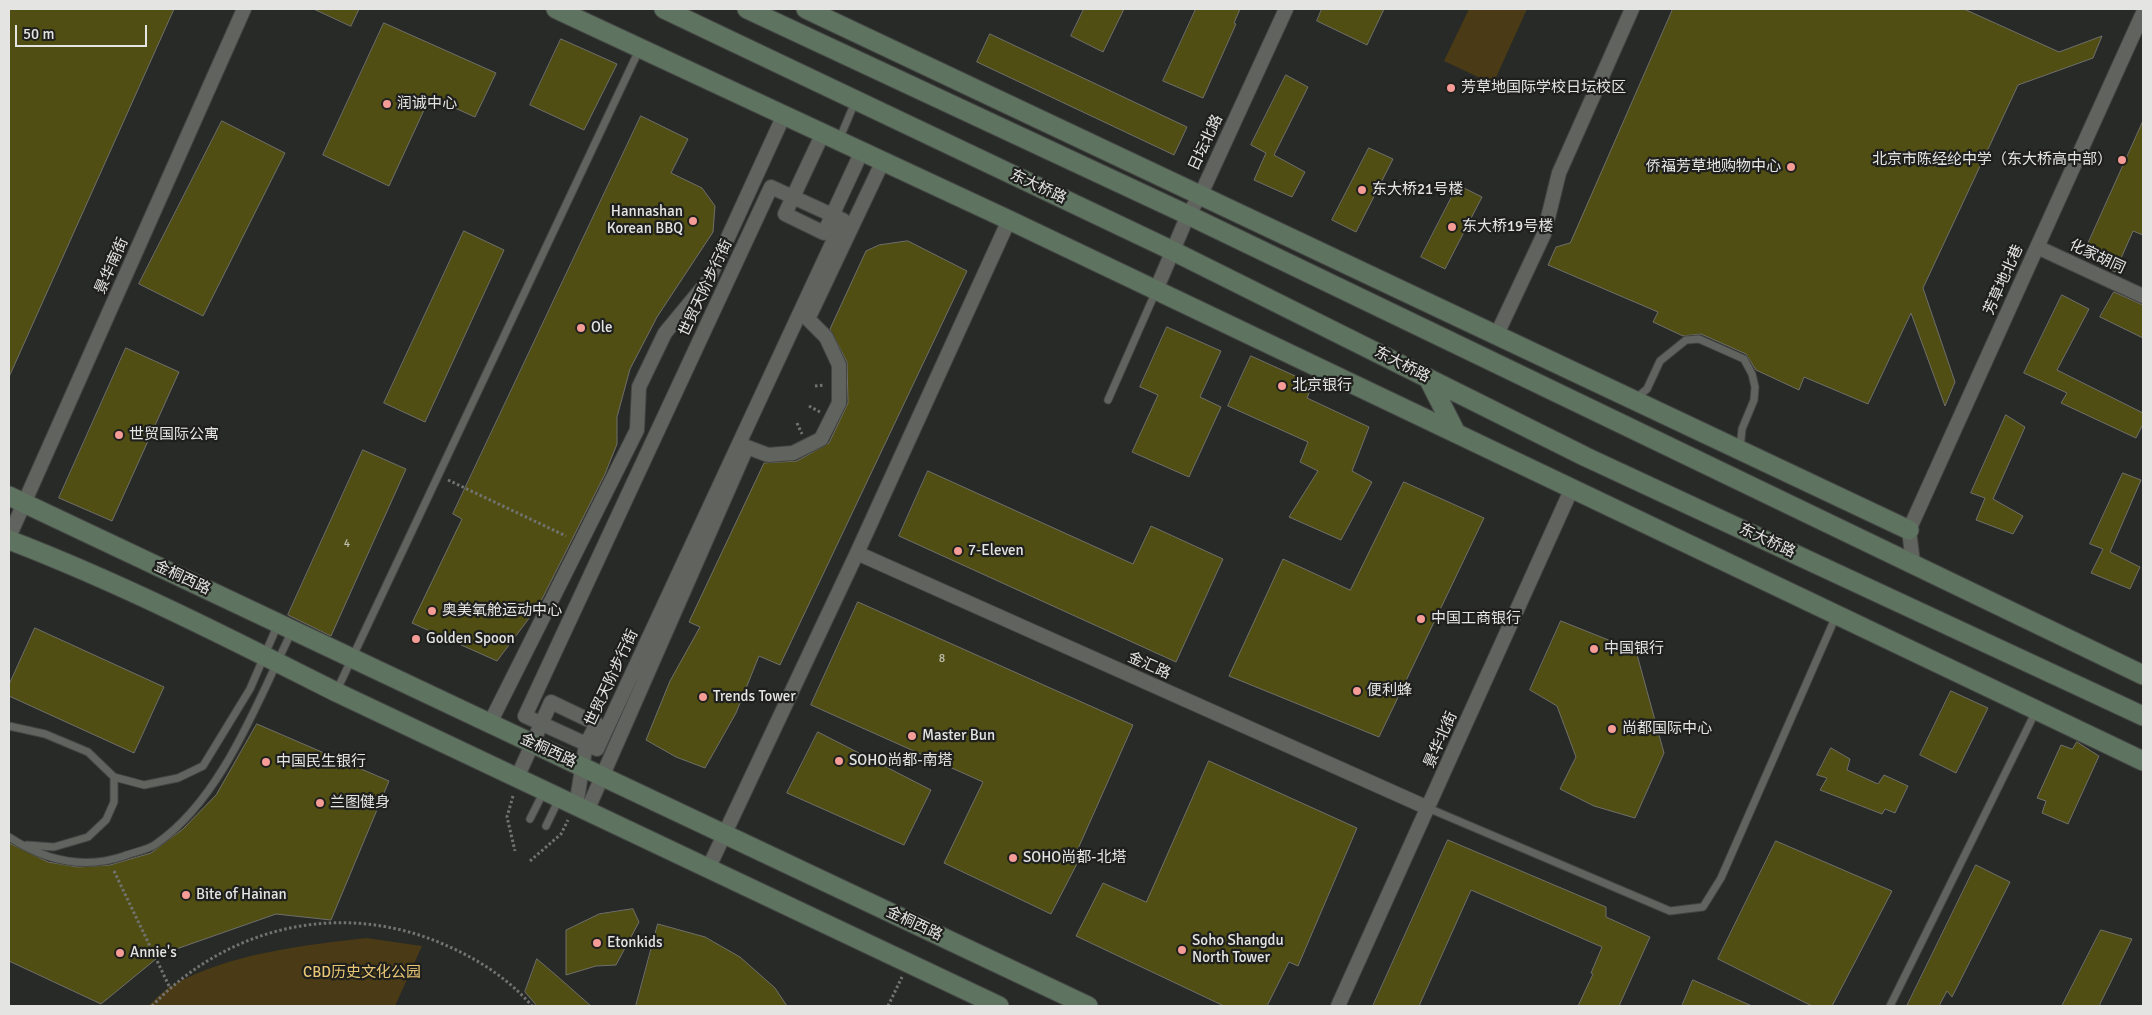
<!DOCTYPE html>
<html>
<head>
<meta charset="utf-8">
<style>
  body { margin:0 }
  #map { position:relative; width:2152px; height:1015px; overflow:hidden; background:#282a27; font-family:Signika,sans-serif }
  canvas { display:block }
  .frame { position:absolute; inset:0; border:10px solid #e4e5e3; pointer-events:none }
  .scale { position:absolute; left:15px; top:25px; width:132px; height:22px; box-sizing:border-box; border:2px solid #e4e5e3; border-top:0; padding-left:6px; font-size:15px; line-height:18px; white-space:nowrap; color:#e4e5e3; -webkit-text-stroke:4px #1f201d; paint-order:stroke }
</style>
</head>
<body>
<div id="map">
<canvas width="2152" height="1015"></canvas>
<div class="frame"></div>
<div class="scale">50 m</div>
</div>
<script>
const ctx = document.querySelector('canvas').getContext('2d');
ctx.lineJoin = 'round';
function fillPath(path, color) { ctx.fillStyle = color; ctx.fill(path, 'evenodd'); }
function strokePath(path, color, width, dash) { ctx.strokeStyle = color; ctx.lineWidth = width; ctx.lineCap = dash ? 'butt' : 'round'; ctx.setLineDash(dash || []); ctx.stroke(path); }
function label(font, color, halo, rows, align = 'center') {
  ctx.font = font + ' Signika,"Noto Sans SC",sans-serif'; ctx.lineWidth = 4.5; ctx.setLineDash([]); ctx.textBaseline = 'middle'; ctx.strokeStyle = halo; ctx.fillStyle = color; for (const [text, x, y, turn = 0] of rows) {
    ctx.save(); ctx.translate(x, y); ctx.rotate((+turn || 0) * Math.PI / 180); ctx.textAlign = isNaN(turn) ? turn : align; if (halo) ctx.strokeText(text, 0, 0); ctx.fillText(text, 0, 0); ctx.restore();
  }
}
const green = new Path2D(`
  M1469,9H1527L1493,84L1444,61Z
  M366,938L422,946L395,1006H148C155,1000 163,991 171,986C231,953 299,946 366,938Z`);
const building = new Path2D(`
  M9,9H174L9,377Z
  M314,9H359L351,26Z
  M1084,9H1124L1103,52L1071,36Z
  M1196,9H1240L1234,23L1236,24L1203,98L1163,81Z
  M1322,9H1384L1367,45L1317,21Z
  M1673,9H1964L2059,52L2102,36L2093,58L2018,85L1923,288L1955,382L1945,406L1911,313L1868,404L1804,377L1799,390L1756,370L1746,354L1701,334L1683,336L1653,322L1658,312L1548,265L1556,247L1570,243Z
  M384,23L496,73L475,117L430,97L389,186L323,155Z
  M990,34L1187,127L1174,155L977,62Z
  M561,39L617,64L584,130L530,105Z
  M1286,75L1308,87L1274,155L1305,172L1292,197L1254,180L1266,153L1251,145Z
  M641,116L688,139L671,173L702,188L715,206L713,232L657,317L630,369L617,417V444L605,474L539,605L497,661L412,623L462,519L453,514Z
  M222,121L285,153L203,316L139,284Z
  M2143,121V235L2133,231L2115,272L2083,255Z
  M1369,148L1393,159L1356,232L1332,220Z
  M1458,185L1482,197L1445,269L1421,257Z
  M464,231L504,250L425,422L384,403Z
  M908,241L967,271L780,665L759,656L736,713L705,768L676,757L646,740L670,681L700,627L689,622L764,463L797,461L829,443L848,403L847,362L830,329L866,251L879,245Z
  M2114,292L2143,305V338L2100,317Z
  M2062,295L2089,309L2057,370L2143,413V424L2136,438L2061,403L2067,393L2024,373Z
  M1167,327L1221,351L1200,397L1221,407L1189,477L1132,452L1158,395L1140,387Z
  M126,348L179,372L112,521L59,498Z
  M1251,356L1313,384L1307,398L1369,427L1352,471L1372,482L1341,540L1289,517L1318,471L1300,462L1308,442L1228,406Z
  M2006,415L2025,427L1993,499L2023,516L2013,534L1976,520L1985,498L1971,493Z
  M363,450L406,469L331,636L288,615Z
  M928,471L1133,564L1151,526L1223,559L1176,662L899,536Z
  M2123,473L2141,480L2110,552L2140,567L2130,589L2091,573L2103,549L2090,544Z
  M1404,482L1484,518L1379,737L1229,676L1283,559L1350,590Z
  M858,602L1133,725L1077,851L1082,854L1051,914L944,863L983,782L811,705Z
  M1561,621L1636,651L1664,753L1635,818L1594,806L1560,789L1576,757L1557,706L1530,690Z
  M35,628L164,687L134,753L9,696V685Z
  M1951,691L1988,708L1956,773L1920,755Z
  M257,724L389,781L331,920L276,914L162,954L101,1004L9,961V843L48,862L78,867L110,865L151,853L183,829L216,795Z
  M818,732L931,790L904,845L787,793Z
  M2077,742L2099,756L2068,824L2042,813L2046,801L2037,798L2061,745L2072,749Z
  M1831,748L1850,759L1847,770L1878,784L1884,775L1908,786L1895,813L1885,809L1882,814L1820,790L1827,778L1817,775Z
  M1209,761L1357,828L1298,966L1289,962L1267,1006H1224L1076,936L1103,883L1146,902Z
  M1448,840L1606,907V917L1650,937L1619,1006H1578L1593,974L1591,973L1602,947L1471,890L1419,1006H1373Z
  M1776,841L1892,891L1832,1006H1812L1718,959Z
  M1976,865L2010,882L1952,997L1947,991L1939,1006H1907Z
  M633,909L639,922L616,965L596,966L566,975V930L599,914Z
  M658,924L705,937L740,957L775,988L787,1006H636Z
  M2101,930L2132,939L2099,1006H2062Z
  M537,959L557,976L591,1006H537L525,992Z
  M1693,980L1752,1006H1682Z`);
const path = new Path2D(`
  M815,386L824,385
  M809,406L820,412
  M797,423L802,434
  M448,480L566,536
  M513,796L507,817L515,851
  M530,861L561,834L568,820
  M114,871L170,988
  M152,1006C228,926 341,900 443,944C476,958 508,978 532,1006
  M888,1006L902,977`);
const lane = new Path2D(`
  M839,140L855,102
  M1635,399L1647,389L1660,361L1686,340L1699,339L1744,359L1752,374L1755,387L1754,400L1742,429L1740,449
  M1108,400L1156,291
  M336,692L640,48
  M9,726L45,734L88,752L114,777L144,785L178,778L203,766L250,689L278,624
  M1428,808L1670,911L1703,907L1721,878L1836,616
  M530,819L544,791
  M546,826L559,799
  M9,837C44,860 83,870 124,856C134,852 148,850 156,844C222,799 258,700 292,631
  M27,845L54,847L88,837L106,820L114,802V777
  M1890,1006L2036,711`);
const street = new Path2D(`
  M823,133L785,214L824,233L862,151
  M771,187L843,220L597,749L525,716Z
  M2037,247L2143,296
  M1156,290L1188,215L1201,194L1286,9
  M1497,334L1544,234L1559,173L1632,9
  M9,537L244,9
  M857,553L1428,808
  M1913,563L1909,530L2143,13
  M494,715L637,430L639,387L665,333L708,281L784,115
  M517,778L551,702L597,724L586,744L576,806
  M587,811L747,447L768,455L793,453L821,439L839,403V365L826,337L808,319L883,161
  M708,869L857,553L1009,220
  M1338,1006L1572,488`);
const secondary = new Path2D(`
  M556,9L1009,220L2143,761
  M664,9L1173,251L1586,457L2143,716
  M747,9L1188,215L2143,675
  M806,9L1909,530
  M1428,378L1456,433
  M9,496L1088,1006
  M9,540C121,583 229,638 336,692L999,1006`);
const markers = [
  [1451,88,5,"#f59c96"],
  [387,104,5,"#f59c96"],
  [2122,160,5,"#f59c96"],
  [1791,167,5,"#f59c96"],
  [1362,190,5,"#f59c96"],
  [693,221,5,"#f59c96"],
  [1452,227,5,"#f59c96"],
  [581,328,5,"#f59c96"],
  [1282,386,5,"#f59c96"],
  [119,435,5,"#f59c96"],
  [958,551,5,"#f59c96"],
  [432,611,5,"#f59c96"],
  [1421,619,5,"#f59c96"],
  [416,639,5,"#f59c96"],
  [1594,649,5,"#f59c96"],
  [1357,691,5,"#f59c96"],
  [703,697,5,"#f59c96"],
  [1612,729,5,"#f59c96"],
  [912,736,5,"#f59c96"],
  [839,761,5,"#f59c96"],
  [266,762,5,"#f59c96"],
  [320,803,5,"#f59c96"],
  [1013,858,5,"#f59c96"],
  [186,895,5,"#f59c96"],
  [597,943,5,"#f59c96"],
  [1182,950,5,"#f59c96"],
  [120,953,5,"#f59c96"]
];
const numberNames = [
  ["4",347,544],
  ["8",942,659]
];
const poiNames = [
  ["芳草地国际学校日坛校区",1461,88],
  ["润诚中心",397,104],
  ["北京市陈经纶中学（东大桥高中部）",2112,160,"right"],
  ["侨福芳草地购物中心",1781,167,"right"],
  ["东大桥21号楼",1372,190],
  ["Hannashan",683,212,"right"],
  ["Korean BBQ",683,229,"right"],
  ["东大桥19号楼",1462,227],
  ["Ole",591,328],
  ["北京银行",1292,386],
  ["世贸国际公寓",129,435],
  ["7-Eleven",968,551],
  ["奥美氧舱运动中心",442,611],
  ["中国工商银行",1431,619],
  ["Golden Spoon",426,639],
  ["中国银行",1604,649],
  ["便利蜂",1367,691],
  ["Trends Tower",713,697],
  ["尚都国际中心",1622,729],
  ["Master Bun",922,736],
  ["SOHO尚都-南塔",849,761],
  ["中国民生银行",276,762],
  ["兰图健身",330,803],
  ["SOHO尚都-北塔",1023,858],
  ["Bite of Hainan",196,895],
  ["Soho Shangdu",1192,941],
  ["North Tower",1192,958],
  ["Etonkids",607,943],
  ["Annie's",130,953]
];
const streetNames = [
  ["日坛北路",1206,143,-65],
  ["东大桥路",1038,187,25],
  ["化家胡同",2097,257,25],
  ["景华南街",112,266,-66],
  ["芳草地北巷",2004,280,-66],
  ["世贸天阶步行街",706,288,-65],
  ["东大桥路",1402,365,27],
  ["东大桥路",1767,541,25],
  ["金桐西路",182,578,25],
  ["金汇路",1149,666,24],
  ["世贸天阶步行街",612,678,-65],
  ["景华北街",1441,740,-66],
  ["金桐西路",548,751,25],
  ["金桐西路",914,924,25]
];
const parkNames = [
  ["CBD历史文化公园",362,973]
];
fillPath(green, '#4a3a15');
fillPath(building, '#504e13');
strokePath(building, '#6f6f6b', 1);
strokePath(lane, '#444543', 9);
strokePath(street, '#444543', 16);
strokePath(secondary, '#444543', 21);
strokePath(path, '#727371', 3, [2.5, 2.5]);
strokePath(lane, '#61635f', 7);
strokePath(street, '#61635f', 14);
strokePath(secondary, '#5e7461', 19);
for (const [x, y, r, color] of markers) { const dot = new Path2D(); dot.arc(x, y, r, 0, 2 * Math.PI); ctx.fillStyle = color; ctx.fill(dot); strokePath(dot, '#1f201d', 2); }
label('12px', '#bfbfaf', null, numberNames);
label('15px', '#e4e5e3', '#1f201d', poiNames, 'left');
label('15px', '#e4e5e3', '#1f201d', streetNames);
label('15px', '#e9c674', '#1f201d', parkNames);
</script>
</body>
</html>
